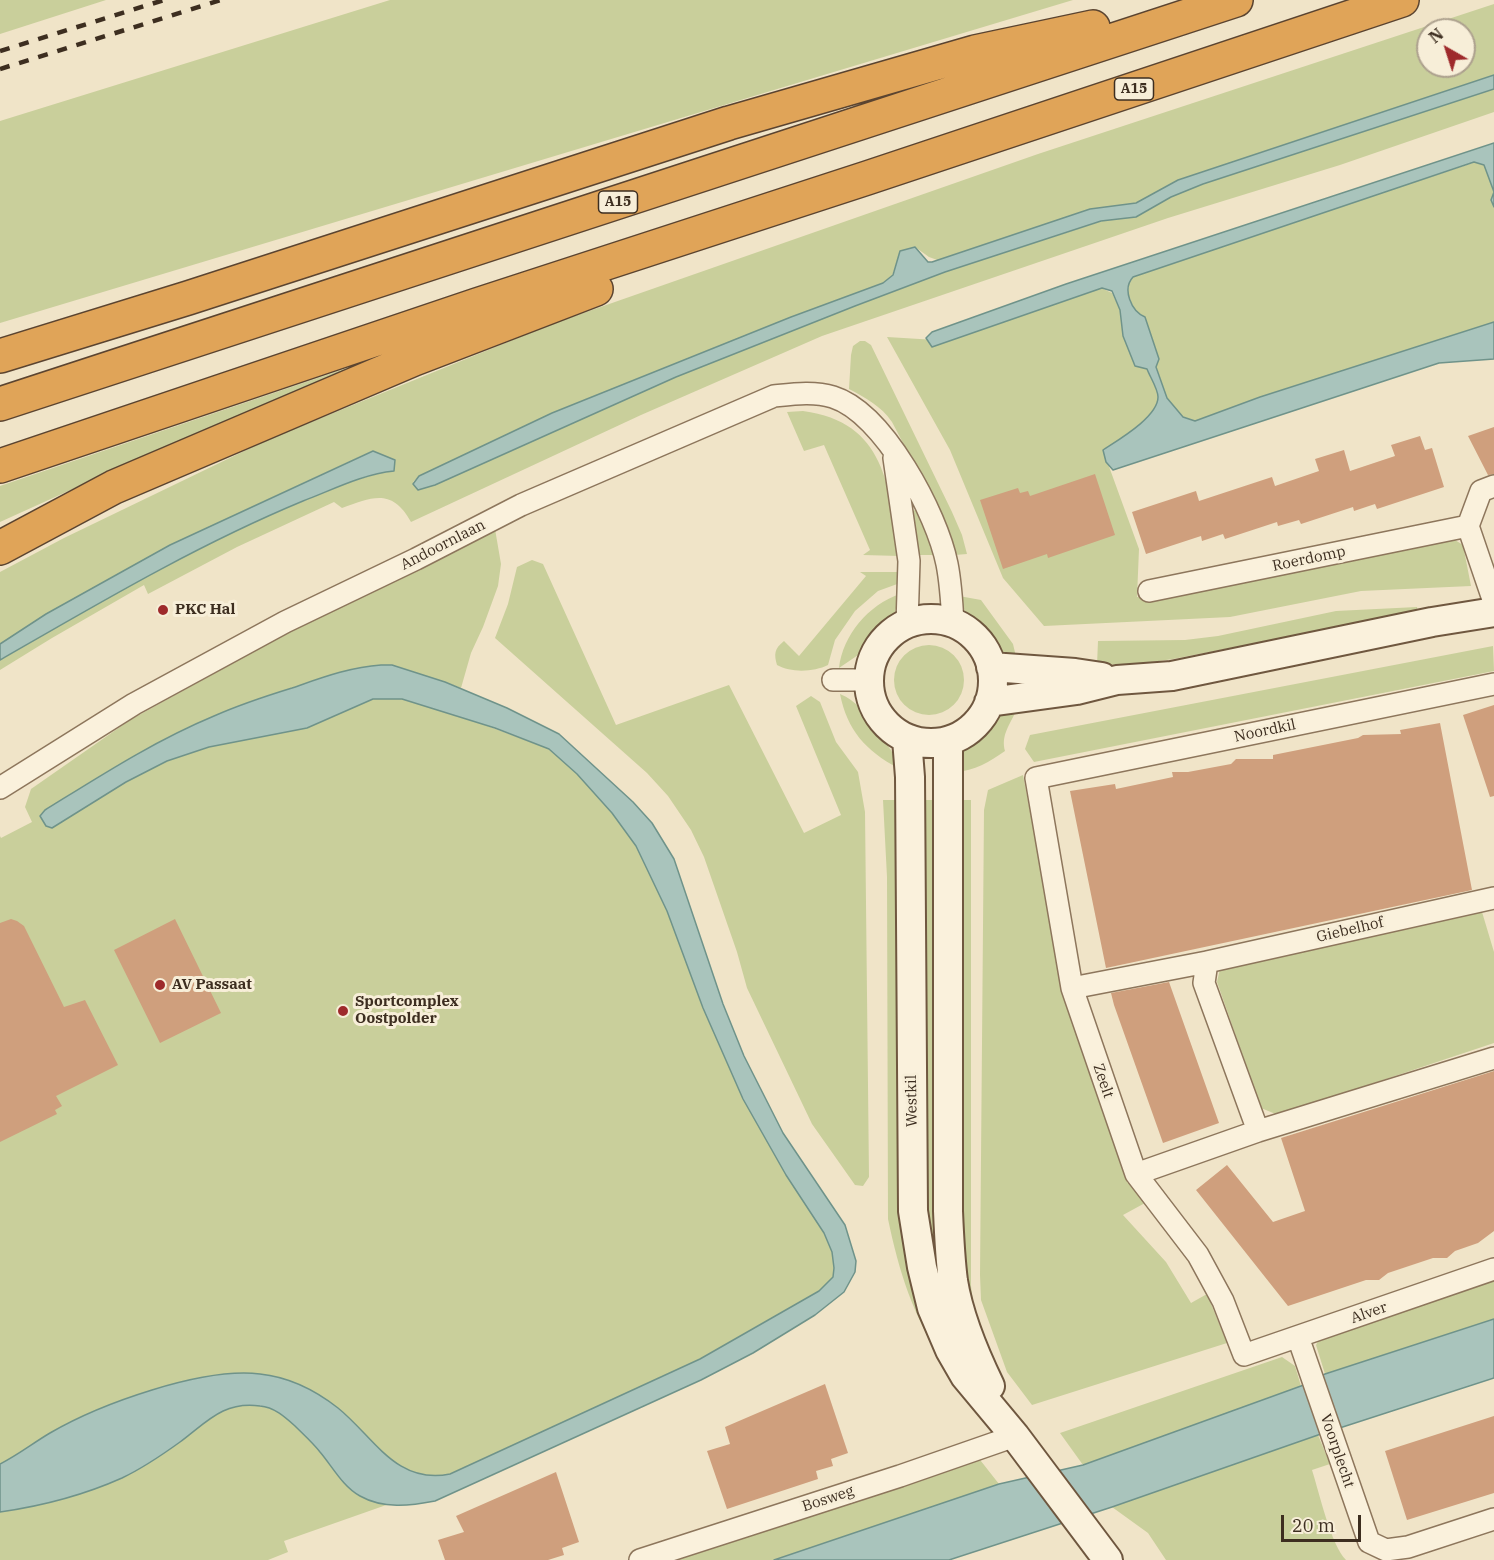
<!DOCTYPE html>
<html>
<head>
<meta charset="utf-8">
<style>
  body { margin:0 }
  #map { position:relative; width:1494px; height:1560px; overflow:hidden; background:#f0e4c8; font-family:"IBM Plex Serif",serif }
  canvas { display:block }
  .north { position:absolute; left:1416px; top:18px; width:60px; height:60px; box-sizing:border-box; background:#f7eed8; border:2px solid #ada18e; border-radius:50%; rotate:321deg; font-size:16px; font-weight:700; line-height:24px; text-align:center; color:#3d2e20 }
  .north::after { content:''; display:block; margin:auto; width:21px; height:27px; background:#9e2a2b; clip-path:polygon(50% 0,100% 100%,50% 72%,0 100%) }
  .scale { position:absolute; left:1281px; top:1515px; width:80px; height:27px; box-sizing:border-box; border:3px solid #3d2e20; border-top:0; padding-left:8px; font-size:18px; line-height:21px; white-space:nowrap; color:#3d2e20; -webkit-text-stroke:4px #f7eed8; paint-order:stroke }
</style>
</head>
<body>
<div id="map">
<canvas width="1494" height="1560"></canvas>
<div class="north">N</div>
<div class="scale">20 m</div>
</div>
<script>
const ctx = document.querySelector('canvas').getContext('2d');
ctx.lineJoin = 'round';
function fillPath(path, color) { ctx.fillStyle = color; ctx.fill(path, 'evenodd'); }
function strokePath(path, color, width, dash) { ctx.strokeStyle = color; ctx.lineWidth = width; ctx.lineCap = dash ? 'butt' : 'round'; ctx.setLineDash(dash || []); ctx.stroke(path); }
function label(font, color, halo, rows, align = 'center') {
  ctx.font = font + ' "IBM Plex Serif",serif'; ctx.lineWidth = 6; ctx.setLineDash([]); ctx.textBaseline = 'middle'; ctx.strokeStyle = halo; ctx.fillStyle = color; for (const [text, x, y, turn = 0] of rows) {
    ctx.save(); ctx.translate(x, y); ctx.rotate((+turn || 0) * Math.PI / 180); ctx.textAlign = isNaN(turn) ? turn : align; if (halo) ctx.strokeText(text, 0, 0); ctx.fillText(text, 0, 0); ctx.restore();
  }
}
const green = new Path2D(`
  M0,0H106L0,34Z
  M390,0H1073L0,323V121Z
  M1494,4V75L1178,180L1136,203L1090,209L940,261L929,257L915,247L900,252L892,276L883,283L791,317L552,413L419,476L413,482L418,489L435,485L676,377L855,306L945,272L1102,221L1136,217L1171,197L1203,184L1494,89V112L1340,165L1168,218L822,336L641,415L411,522C392,488 373,497 342,508L334,502L237,547L148,594L144,585L52,638L0,670V660C97,604 194,546 299,503C329,491 361,475 394,471L372,451L170,545L46,614L0,644V572L64,538L267,440L552,324L1038,154ZM1428,30H1464V66H1428Z
  M1494,156V322L1260,397L1195,421L1183,417L1167,398L1138,314C1129,302 1126,290 1130,276Z
  M1101,288L1112,293L1120,310L1123,336L1135,365L1147,369C1150,377 1158,389 1158,397C1158,417 1118,440 1103,450L1139,549L1137,597L1455,540L1463,545L1471,586L1361,591L1230,617L1044,626L1003,578L950,450L887,337L936,340Z
  M860,341H865L871,345L952,512L962,535L967,554L955,555L933,500L892,422C881,406 866,398 849,389L851,355L853,346Z
  M353,366L354,370L161,449L0,522V486Z
  M803,411C886,422 889,487 900,556L863,555L870,550L824,445L804,451L787,412Z
  M915,510L917,511L936,555H915L911,512Z
  M495,529L501,564L498,586L483,627L471,653L461,688L445,682L386,665L477,722L549,749L577,774L612,813L636,846L667,911L703,1008L743,1099L786,1175L824,1233L832,1252L834,1268L833,1277L819,1291L793,1306L784,1325L480,1472L284,1541L288,1552L268,1560H0V836L1,838L32,822L25,807L31,789L130,720L380,582ZM267,696L40,815L45,810C116,766 187,723 267,696Z
  M532,560L543,564L616,725L729,685L804,833L841,815L796,706L811,696L820,702L836,742L858,772L865,812L869,1177L863,1186L855,1185L812,1124L747,988L737,952L704,857L691,830L668,796L647,773L495,638L508,604L517,567Z
  M860,572H900V583L878,591L855,611L835,640L828,665C814,672 791,673 777,665C774,654 774,649 784,641L799,656L866,576Z
  M900,594L894,615L881,627L861,653L839,668C843,635 868,605 900,594Z
  M959,596L981,600L1013,644L1017,661C1000,657 995,647 984,635C971,621 965,615 959,596Z
  M1417,607L1418,612L1173,659L1137,664L1097,665L1098,641L1185,640L1218,636L1336,611Z
  M894 680a35 35 0 1 1 70 0a35 35 0 1 1-70 0Z
  M1493,646L1494,671L1034,762L1025,749L1030,735Z
  M840,694C857,701 863,712 873,727C884,744 893,746 898,768C866,751 847,730 840,694Z
  M1003,711L1015,713C1009,726 1001,736 1005,751C989,762 975,771 955,772L960,751Z
  M1023,775L1059,962L1145,1203L1123,1215L1166,1262L1191,1303L1207,1294L1227,1343L1032,1405L1007,1372L981,1300L980,1275L984,810L988,790Z
  M883,800H901L902,1003L942,1361C913,1315 899,1272 888,1219L887,877Z
  M917,800H941L943,1270L929,1274Z
  M955,800H971V1286L974,1310L963,1291Z
  M1482,912L1494,952V1043L1278,1115L1261,1108L1217,982L1220,969L1229,962Z
  M1494,1279V1319L1325,1374L1316,1345L1322,1334Z
  M1282,1357L1295,1366L1301,1386L1083,1465L1060,1433Z
  M1318,1435L1330,1464L1312,1470C1319,1492 1331,1545 1346,1560H1166L1148,1533L1112,1507Z
  M977,1456L999,1484L774,1560H671Z`);
const water = new Path2D(`
  M1494,75V89L1203,184L1171,197L1136,217L1101,221L945,272L855,306L676,377L435,485L418,490L413,484L419,476L552,413L791,317L883,283L893,275L900,251L915,247L928,262H932L1090,209L1136,203L1178,180Z
  M1494,143V207L1491,200L1494,192L1484,165L1474,162L1133,277C1122,289 1131,311 1145,317L1159,359L1156,367L1167,398L1183,417L1195,421L1260,397L1494,322V359L1439,363L1113,470L1106,462L1103,450C1118,440 1158,417 1158,397C1158,389 1150,377 1147,369L1135,366L1123,336L1120,310L1112,291L1102,288L932,347L926,338L932,332L1066,284Z
  M373,451L395,460L394,471C363,474 332,490 303,501C197,545 99,603 0,660V644L46,614L170,545Z
  M381,665H392L445,682L507,708L559,734L633,802L652,823L674,859L723,1004L744,1056L783,1133L845,1225L856,1261L855,1272L844,1292L815,1315L753,1353L701,1380L435,1501C410,1506 383,1509 360,1496C343,1487 332,1466 320,1452C313,1443 303,1434 295,1426C285,1417 274,1407 260,1406C223,1401 207,1422 180,1442C162,1455 143,1468 122,1478C84,1495 42,1506 0,1512V1464C18,1455 33,1443 50,1433C100,1404 202,1367 260,1374C289,1377 315,1390 338,1408C374,1437 396,1485 450,1474L700,1359L819,1291L833,1277L834,1268L832,1252L824,1233L786,1175L743,1099L703,1008L667,911L636,846L612,813L577,774L549,749L495,728L402,699H373L307,728L209,747L167,761L126,782L52,828L46,826L40,816L45,810C100,776 154,741 214,716C239,705 266,696 292,688C321,678 350,667 381,665Z
  M1494,1319V1378L1318,1435L1112,1507L949,1560H774L999,1484L1083,1465L1301,1386L1325,1374Z`);
const building = new Path2D(`
  M1494,427V474L1488,475L1468,436Z
  M1420,436L1425,450L1432,448L1444,487L1377,509L1375,504L1354,511L1353,507L1301,524L1299,520L1278,526L1277,522L1225,539L1223,534L1202,541L1201,536L1146,554L1132,512L1196,491L1199,501L1272,477L1275,486L1319,471L1315,459L1344,450L1350,471L1395,456L1391,445Z
  M1095,474L1115,535L1048,558L1047,554L1003,569L980,500L1018,488L1020,493L1028,491L1030,496Z
  M1494,705V796L1490,797L1463,715Z
  M1440,723L1472,890L1106,968L1070,791L1115,784L1116,789L1173,777L1172,772H1188L1231,764L1236,759H1273V755L1358,738L1363,735L1401,734L1400,730Z
  M11,919L17,921L24,926L64,1007L85,1000L118,1065L56,1096L62,1106L55,1110L57,1114L0,1142V923Z
  M175,919L221,1013L160,1043L114,950Z
  M1169,982L1219,1123L1163,1143L1114,1005L1111,993Z
  M1494,1071V1231L1478,1243L1455,1251L1447,1258H1433L1388,1273L1379,1280H1366L1288,1306L1196,1190L1227,1165L1273,1222L1305,1211L1281,1138Z
  M825,1384L848,1453L831,1459L833,1466L816,1471L818,1479L727,1509L707,1451L730,1444L725,1427Z
  M1494,1416V1493L1407,1520L1385,1451Z
  M556,1472L579,1542L562,1548L564,1555L548,1560H445L438,1540L464,1532L456,1516Z`);
const street = new Path2D(`
  M894,458L909,561L907,624
  M1494,486L1481,491L1468,526L1494,602
  M1149,591L1468,526
  M833,680H869
  M1494,684L1036,778L1072,988L1136,1174L1198,1255L1223,1301L1244,1355L1494,1269
  M0,788L134,704L285,622L416,559L521,505L774,396C793,394 814,391 833,397C884,413 937,514 947,564C951,584 952,604 953,624
  M1494,898L1207,962L1204,983L1258,1131L1494,1058
  M1072,988L1207,962
  M1136,1174L1258,1131
  M1298,1337L1369,1542L1386,1550L1408,1547L1494,1519
  M640,1560L900,1476L1015,1436`);
const secondary = new Path2D(`
  M869 681a62 62 0 1 1 124 0a62 62 0 1 1-124 0Z
  M991,667L1075,673L1102,677
  M989,702L1077,690L1117,680L1172,676L1432,622L1494,612
  M907,739L910,777L913,1211L922,1267L932,1308L950,1350L965,1376L1015,1436L1108,1560
  M948,741V1211C949,1235 950,1258 953,1281C959,1318 974,1353 990,1386`);
const highway = new Path2D(`
  M0,356L188,298L729,123L975,52L1093,27
  M0,404L1236,0
  M0,466L477,305L867,178L1402,0
  M0,548L114,487L414,359L596,289`);
const rail = new Path2D(`
  M0,51L164,0
  M0,69L221,0`);
const markers = [
  [163,610,6,"#9e2a2b"],
  [160,985,6,"#9e2a2b"],
  [343,1011,6,"#9e2a2b"]
];
const shields = [
  [1134,89,39],
  [618,202,39]
];
const shieldNames = [
  ["A15",1134,89],
  ["A15",618,202]
];
const streetNames = [
  ["Andoornlaan",443,545,-27],
  ["Roerdomp",1309,559,-12],
  ["Noordkil",1265,731,-12],
  ["Giebelhof",1350,930,-13],
  ["Zeelt",1103,1081,71],
  ["Westkil",912,1101,-91],
  ["Alver",1369,1313,-19],
  ["Voorplecht",1337,1451,71],
  ["Bosweg",828,1499,-18]
];
const poiNames = [
  ["PKC Hal",175,610],
  ["AV Passaat",172,985],
  ["Sportcomplex",355,1002],
  ["Oostpolder",355,1019]
];
fillPath(green, '#c9cf9b');
fillPath(water, '#a9c4bc');
strokePath(water, '#6f938a', 1.5);
fillPath(building, '#cf9f7d');
strokePath(street, '#8d765c', 24);
strokePath(secondary, '#6f573f', 32);
strokePath(highway, '#5b4430', 36);
strokePath(street, '#faf1dc', 21);
strokePath(secondary, '#faf1dc', 28);
strokePath(highway, '#e0a458', 33);
strokePath(rail, '#3d2e20', 4.5, [10, 10]);
for (const [x, y, r, color] of markers) { const dot = new Path2D(); dot.arc(x, y, r, 0, 2 * Math.PI); ctx.fillStyle = color; ctx.fill(dot); strokePath(dot, '#f7eed8', 2); }
for (const [x, y, w] of shields) { const box = new Path2D(); box.roundRect(x - w / 2, y - 11, w, 22, 4.5); ctx.fillStyle = '#f7eed8'; ctx.fill(box); strokePath(box, '#3d2e20', 1.5); }
label('bold 14px', '#3d2e20', null, shieldNames);
label('15px', '#3d2e20', '#f7eed8', streetNames);
label('bold 15px', '#3d2e20', '#f7eed8', poiNames, 'left');
</script>
</body>
</html>
